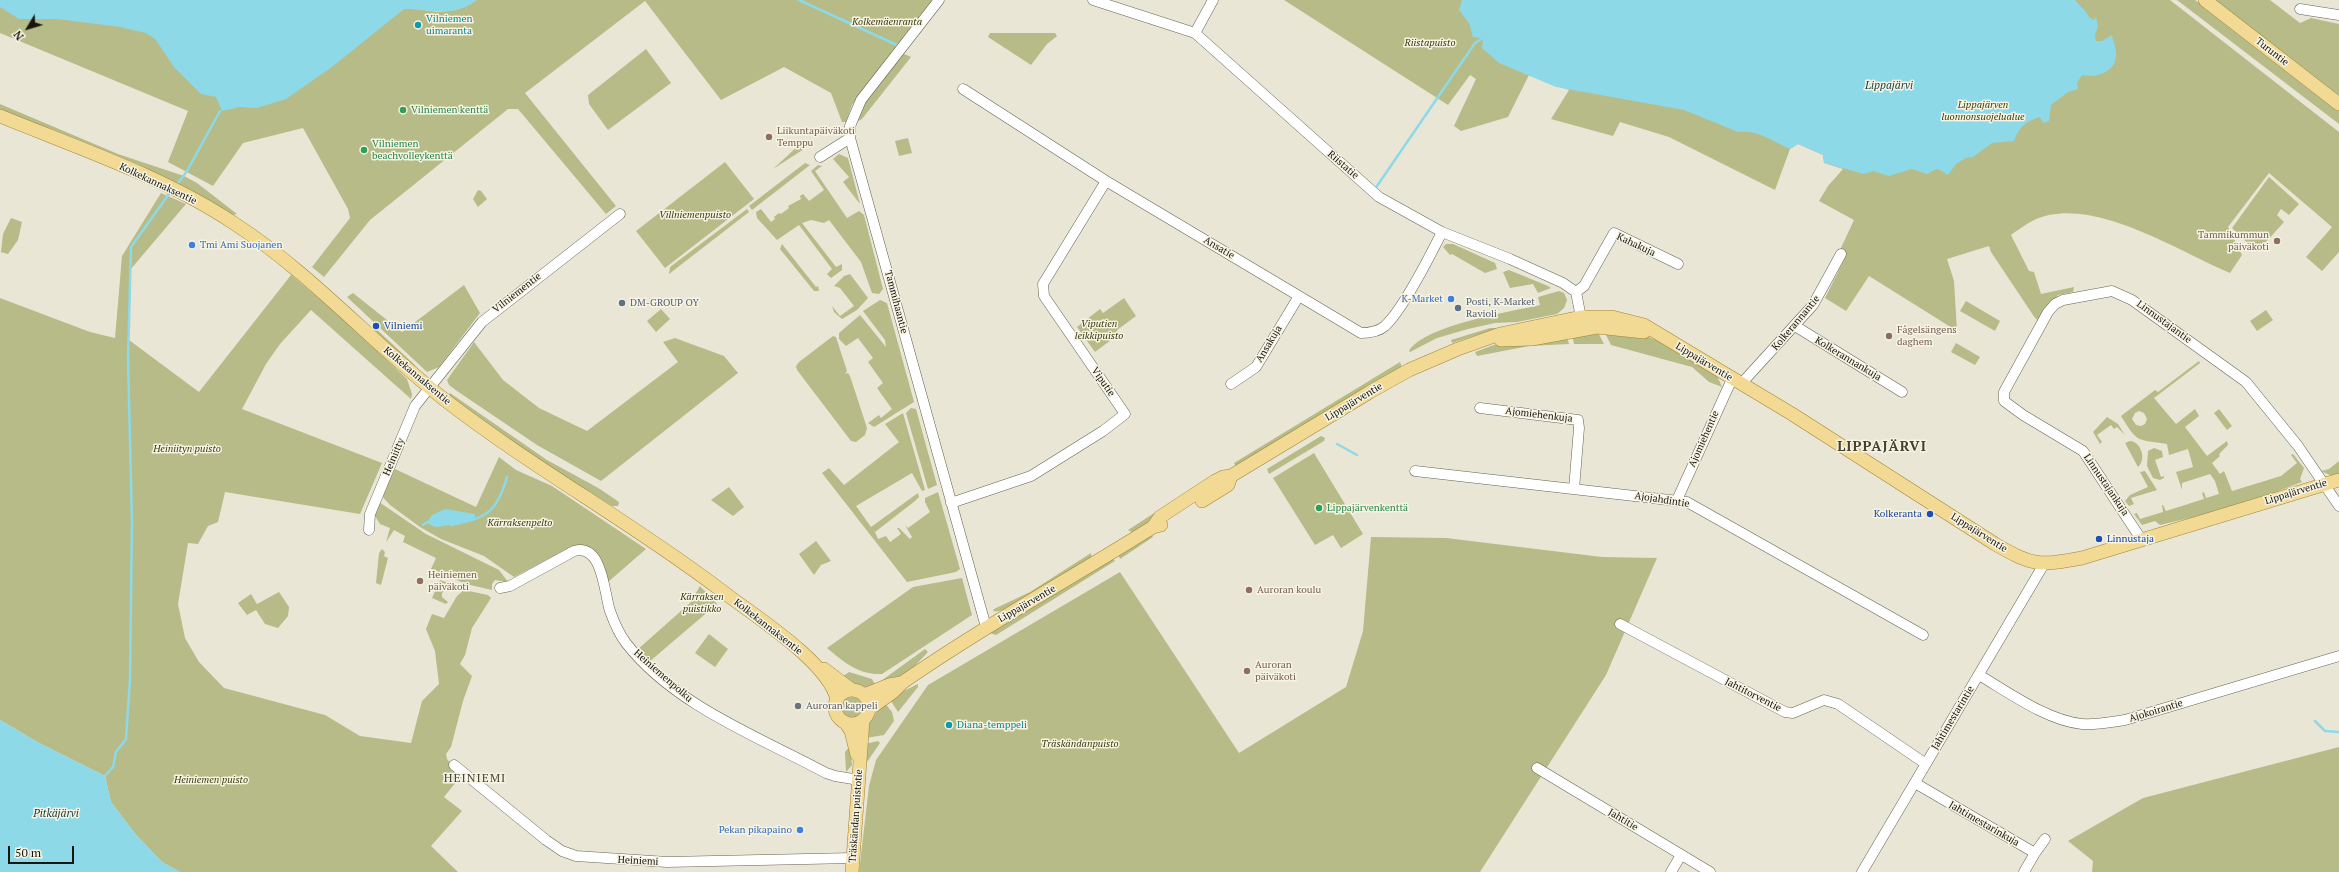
<!DOCTYPE html>
<html>
<head>
<meta charset="utf-8">
<style>
  body { margin:0 }
  #map { position:relative; width:2339px; height:872px; overflow:hidden; background:#eae6d6; font-family:"PT Serif",serif }
  canvas { display:block }
  .north { position:absolute; left:8px; top:8px; width:40px; height:40px; -webkit-text-stroke:3px #f7f4e3; paint-order:stroke; rotate:232deg; font-size:11px; font-weight:700; line-height:16px; text-align:center; color:#171611 }
  .north::after { content:''; display:block; margin:auto; width:14px; height:18px; background:#171611; clip-path:polygon(50% 0,100% 100%,50% 72%,0 100%) }
  .scale { position:absolute; left:8px; top:846px; width:66px; height:18px; box-sizing:border-box; border:2px solid #171611; border-top:0; padding-left:5px; font-size:12px; line-height:14px; white-space:nowrap; color:#171611; -webkit-text-stroke:3px #f7f4e3; paint-order:stroke }
</style>
</head>
<body>
<div id="map">
<canvas width="2339" height="872"></canvas>
<div class="north">N</div>
<div class="scale">50 m</div>
</div>
<script>
const ctx = document.querySelector('canvas').getContext('2d');
ctx.lineJoin = 'round';
function fillPath(path, color) { ctx.fillStyle = color; ctx.fill(path, 'evenodd'); }
function strokePath(path, color, width, dash) { ctx.strokeStyle = color; ctx.lineWidth = width; ctx.lineCap = dash ? 'butt' : 'round'; ctx.setLineDash(dash || []); ctx.stroke(path); }
function label(font, color, halo, rows, align = 'center') {
  ctx.font = font + ' "PT Serif",serif'; ctx.lineWidth = 3; ctx.setLineDash([]); ctx.textBaseline = 'middle'; ctx.strokeStyle = halo; ctx.fillStyle = color; for (const [text, x, y, turn = 0] of rows) {
    ctx.save(); ctx.translate(x, y); ctx.rotate((+turn || 0) * Math.PI / 180); ctx.textAlign = isNaN(turn) ? turn : align; if (halo) ctx.strokeText(text, 0, 0); ctx.fillText(text, 0, 0); ctx.restore();
  }
}
const green = new Path2D(`
  M0,0L417,9L438,12L454,10L445,0H934L852,105L846,122H842L831,93L784,67L721,100L645,1L525,93L616,206L606,214L518,109H508L370,220L324,277L312,267L350,218L348,209L303,128L243,143L213,186L168,162L188,111L0,33Z
  M1284,0H2170L2339,132V252L2322,271L2306,257L2332,227L2269,173L2228,227L2242,255L2230,273C2177,251 2091,194 2034,220C2026,224 2018,230 2011,235L2029,271L2034,272L2041,294L2074,287L2073,292L2058,295L2039,321L2035,318L1991,252L1989,246L1947,259L1954,281L1957,331L1869,276L1846,311L1825,298L1844,260L1840,250L1854,220L1819,201L1828,186L1843,169L1824,163L1823,155L1798,144L1790,149L1775,190L1669,137L1620,122L1613,136L1551,119L1569,90L1529,75L1508,117L1461,131L1454,126L1476,79L1470,75L1448,105Z
  M2177,0H2195L2215,15L2339,111V124Z
  M2213,0H2270L2300,23L2311,18L2339,24V97Z
  M990,33H1055L1057,36L1047,44L1031,65L988,37Z
  M646,49L671,83L608,130L589,104L588,95Z
  M902,53L911,57L862,119L855,123L858,112Z
  M0,104L118,154L184,176L197,183L237,214L233,215L0,110Z
  M908,138L912,153L899,156L895,141Z
  M800,144L804,149L773,169Z
  M839,154L848,158L860,204L843,182L849,177L833,159Z
  M725,162L754,199L665,268L636,231Z
  M805,163L810,165L752,210L749,206Z
  M818,165L822,166L815,171L847,218L859,211L864,215L883,289L879,294L872,293L861,262L829,220L824,223L811,220L802,223L836,267L842,264V270L831,278L827,274L832,269L799,225L777,240L757,218L756,212L761,209L771,222L775,219L774,217L779,213L781,214L789,208L788,206L801,199L800,196L803,194L809,201L824,190L811,171Z
  M2269,177L2299,204L2289,215L2281,209L2277,215L2284,222L2257,252L2232,228Z
  M478,190L481,191L487,199L478,207L473,199Z
  M161,193L186,204L130,270L129,340L199,392L291,275L349,324L407,379L412,394L411,399L311,310L280,344L266,364L242,409L382,463L360,514L225,492L218,522L208,526L198,544L188,543L178,604L185,638L199,662L224,688L325,715L360,736L411,743L422,701L439,684L435,651L426,629L432,614L444,618L457,596L464,590L488,595L491,598L472,628L465,655L460,664L472,676L463,701L451,747L446,754L447,759L461,776L444,797L462,811L431,846L458,872H180L162,862L136,835L111,802L105,776L39,743L0,720V298L90,332L115,338L122,256Z
  M747,209L749,212L669,274L670,267Z
  M11,218L22,222L18,240L8,254L1,252L3,234Z
  M782,244L816,287L818,286L819,291H814L780,249Z
  M1446,244H1453L1495,263L1497,269L1485,273L1452,254L1450,255L1443,247Z
  M1509,270L1548,286L1551,288L1538,293L1533,284L1510,288L1503,272Z
  M850,274L868,298L857,310L842,319L834,312L832,306L840,316L854,306L840,288L834,286L844,276Z
  M464,285L480,313L439,367L427,372L347,297L353,293L402,332Z
  M1559,291L1564,293L1567,300L1564,308L1557,314L1517,322L1495,323L1468,329L1437,338L1410,352L1409,351C1425,325 1510,312 1540,305L1538,297Z
  M1124,298L1136,316L1117,330L1119,334L1095,352L1077,327L1100,309L1103,313Z
  M880,300L887,303L914,402L874,427L868,423L879,415L881,418L892,409L877,388L883,383L868,362L873,358L858,338L846,346L839,339V333L860,315L886,347L885,340L863,311Z
  M1966,301L2000,321L1995,331L1960,311Z
  M661,309L670,319L656,332L647,321Z
  M2266,310L2273,320L2257,331L2250,321Z
  M374,327L417,367L411,364L374,331Z
  M1490,328H1499L1452,343L1451,340Z
  M1605,333L1643,335L1664,343L1717,376L1722,387L1709,382L1692,367L1611,345Z
  M1572,334H1599L1604,344H1574Z
  M1566,335L1569,344L1529,346L1477,356L1475,352L1499,343Z
  M833,336L836,337L847,371L845,374L848,373L850,376L867,428L865,435L856,442L851,441L797,370L796,366L799,362Z
  M675,338L724,356L738,373L601,481L537,445L457,391L449,385L447,380L474,342L503,380L539,408L587,431L678,362L663,342Z
  M1956,343L1980,357L1975,365L1951,352Z
  M2199,361L2200,363L2154,398L2176,424L2195,409L2199,416L2185,427L2207,456L2227,441L2228,445L2219,454L2220,456L2212,463L2220,474L2224,471L2232,491L2281,476L2297,463L2291,455L2293,454L2304,468L2300,479L2302,482L2236,507L2160,525L2155,521L2142,525L2134,514L2137,513L2140,519L2163,512L2162,505H2163L2166,511L2204,499L2202,493L2204,492L2206,498L2219,494L2215,481L2210,474L2182,483V490L2176,472L2193,467L2188,449L2169,455L2167,444C2137,439 2138,444 2121,416L2155,390L2158,392ZM2139,411L2144,413L2147,419L2145,424L2141,426L2136,425L2132,419L2135,413Z
  M1400,362L1402,367L1236,467L1234,463Z
  M450,393L547,460L600,489L619,502L618,506H612L527,453L448,395Z
  M911,408L916,409L937,485L928,489L906,413Z
  M2219,409L2232,426L2227,430L2214,413Z
  M903,413L925,490L922,491L912,473L856,506L871,527L918,493L919,497L915,501L875,532L878,539L886,536L890,542L901,534L897,528H899L910,539L912,537L905,525L908,528L930,512L925,502V498L938,492L960,569L956,572L907,582L822,473L829,468L844,485L899,442L885,424Z
  M2107,417L2118,424L2125,435L2117,427L2114,429L2111,425L2097,435L2102,442L2100,444L2093,432Z
  M1321,436L1325,438L1324,441L1269,474L1267,469Z
  M2130,441C2141,442 2147,459 2138,467L2125,443Z
  M2154,448L2162,451L2163,457L2155,460L2161,477L2164,476V478L2160,480L2153,478L2147,466L2148,451Z
  M1314,453L1363,534L1341,548L1333,535L1315,545L1273,478Z
  M499,457L516,470L552,486L646,549L608,582L598,554L580,545L565,550L514,577L484,556L441,539L420,527L390,505L381,495L395,469L476,507Z
  M2339,461V474L2332,476L2321,471L2329,469Z
  M2145,471L2157,490L2131,498L2134,504L2129,506L2125,501L2130,495L2148,487L2140,472Z
  M729,487L744,507L733,516L711,500Z
  M379,502L426,534L499,570L508,582L495,580L492,584V590L466,584L431,569L436,558L403,542L405,536L394,530L386,542L390,528L380,524L375,516Z
  M1159,510L1161,512L1134,533L1128,530Z
  M1151,534L1153,537L1120,559L1118,554Z
  M1371,537L1446,538L1602,557L1657,558L1606,675L1480,872H859L869,786L876,760L928,685L1120,572L1239,753L1346,687L1363,631Z
  M816,541L831,561L821,565L814,575L799,554Z
  M382,549L385,552L384,556L388,558L381,585L376,583L379,553Z
  M1091,553L1092,559C1079,567 1003,617 993,611L994,609L1030,592Z
  M1112,558L1115,561L996,635L986,632Z
  M962,578L972,615L882,674C858,675 844,662 827,648L913,587Z
  M440,580L454,585L456,589L455,591L447,588L442,593V597L448,602L446,604L432,598Z
  M700,586L717,604L649,662L637,650L690,603Z
  M279,592L289,607L288,616L278,628L265,624L256,610L247,615L238,603L251,594L257,604Z
  M709,634L728,649L715,667L695,653Z
  M925,649L928,652L910,671L882,684L881,681Z
  M849,672L872,679L876,686C863,689 853,684 842,677Z
  M918,684V687L898,712L889,698Z
  M842 707a10 10 0 1 1 20 0a10 10 0 1 1-20 0Z
  M884,702L892,712L894,721L884,735L866,738L868,724Z
  M878,741L880,743L865,765V744Z
  M850,746L852,765L846,772L845,752Z
  M2339,747V872H2092L2093,861L2068,841L2143,798Z`);
const water = new Path2D(`
  M0,0H477C451,19 433,9 404,9L332,67L286,99L257,108L240,107L222,111L216,97L201,94L174,67L155,39L146,33L120,27L57,19H19L0,7Z
  M1462,0H2075L2086,12L2089,17L2094,20L2096,17L2098,26L2095,35L2096,41H2102L2112,35C2113,41 2117,50 2116,56C2115,73 2095,78 2082,75L2077,83L2078,89L2068,92L2051,105L2049,121L2043,123L2040,117C2026,121 2019,127 2014,141L1992,143L1973,157L1966,158L1956,164L1948,175C1937,169 1940,166 1927,174L1912,169L1889,176L1873,171L1864,174L1824,163L1823,155L1798,144L1790,149C1774,142 1756,129 1738,132L1684,110L1556,87L1499,63L1482,48L1483,38L1473,37L1469,23L1459,10Z
  M445,509L475,514V520L438,527L427,522L432,515Z
  M0,720L39,743L105,776L111,802L136,835L162,862L180,872H0Z`);
const stream = new Path2D(`
  M799,0L899,46
  M176,186L187,171L220,111
  M1377,186L1475,43L1483,38
  M1337,444L1357,455
  M423,525L427,522L437,526
  M451,525C486,518 497,513 507,477
  M2315,721L2325,731L2339,732
  M105,776L113,767L116,752L126,739L130,679L132,522L128,359L131,247L171,191`);
const minor = new Path2D(`
  M939,0L861,100L850,126V138L986,627
  M1093,0L1195,33L1379,197L1442,232L1510,259L1563,283L1576,292L1582,323
  M2300,9L2339,15
  M1195,33L1213,0
  M963,89L1106,181L1361,333C1370,333 1378,332 1385,326C1403,309 1430,256 1442,232
  M820,157L850,138
  M1576,292L1584,286L1614,233L1678,264
  M1795,326L1902,392
  M1231,384L1256,367L1299,296
  M1741,384L1813,305L1841,254
  M1480,408L1578,420L1579,428L1574,489
  M1415,471L1687,502L1923,635
  M1677,500L1732,379
  M951,503L1031,476L1103,431L1125,414L1044,296L1043,284L1106,181
  M369,530L370,514L415,406L482,322L620,214
  M2141,539L2083,451L2023,415L2004,401V392L2048,312L2055,304L2063,300L2112,291L2132,300L2246,382L2298,446L2339,506
  M500,588L510,586L574,551C603,543 604,593 610,611C614,622 619,634 626,643C674,705 759,737 826,773L835,776L859,780
  M1620,624L1785,712L1793,713L1824,700L1838,704L1926,764
  M1979,675C2008,692 2048,721 2082,724C2097,725 2111,722 2125,720L2339,656
  M454,765L546,840L562,851L576,856L667,862L853,858
  M1537,768L1710,872
  M1915,783L2035,853L2024,872
  M2035,853L2045,839
  M1671,872L1681,855
  M1862,872L2044,564`);
const major = new Path2D(`
  M2205,0L2339,104
  M0,116C78,148 165,177 235,224C312,274 373,344 445,400C534,469 633,523 722,591C753,615 829,662 837,700
  M1501,340L1532,339L1597,327L1644,332
  M1202,501L1228,485L1231,476
  M1153,527L1160,517L1215,481L1223,477L1231,476L1370,392L1409,370L1458,349L1500,334L1581,317H1612L1644,325L1792,414L1995,544C2033,566 2039,566 2082,558L2339,480
  M824,669L852,690
  M835 707a17 17 0 1 1 34 0a17 17 0 1 1-34 0Z
  M864,695L889,685L901,683
  M869,709L893,692L903,682C984,626 1070,579 1153,527L1161,525
  M845,722L851,731L857,755
  M852,872L863,720`);
const markers = [
  [418,25,4,"#0f9aa8"],
  [403,110,4,"#2e9e5b"],
  [769,137,4,"#8d6e63"],
  [364,150,4,"#2e9e5b"],
  [2277,241,4,"#8d6e63"],
  [192,245,4,"#3f7fe0"],
  [1451,299,4,"#3f7fe0"],
  [622,303,4,"#5c6f8a"],
  [1458,308,4,"#5c6f8a"],
  [376,326,4,"#1a4fb4"],
  [1889,336,4,"#8d6e63"],
  [1319,508,4,"#2e9e5b"],
  [1930,514,4,"#1a4fb4"],
  [2099,539,4,"#1a4fb4"],
  [420,581,4,"#8d6e63"],
  [1249,590,4,"#8d6e63"],
  [1247,671,4,"#8d6e63"],
  [798,706,4,"#6b7280"],
  [949,725,4,"#0f9aa8"],
  [800,830,4,"#3f7fe0"]
];
const cultureNames = [
  ["Vilniemen",426,19],
  ["uimaranta",426,31],
  ["Diana-temppeli",957,725]
];
const parkNames = [
  ["Kolkemäenranta",887,22],
  ["Riistapuisto",1430,43],
  ["Lippajärven",1983,105],
  ["luonnonsuojelualue",1983,117],
  ["Villniemenpuisto",695,215],
  ["Viputien",1099,324],
  ["leikkipuisto",1099,336],
  ["Heiniityn puisto",187,449],
  ["Kärraksenpelto",520,523],
  ["Kärraksen",702,597],
  ["puistikko",702,609],
  ["Träskändanpuisto",1080,744],
  ["Heiniemen puisto",211,780]
];
const streetNames = [
  ["Turuntie",2272,52,38],
  ["Riistatie",1343,165,41],
  ["Kolkekannaksentie",158,184,25],
  ["Kahakuja",1636,245,25],
  ["Ansatie",1219,248,31],
  ["Vilniementie",517,293,-38],
  ["Tammihaantie",896,302,75],
  ["Linnustajantie",2164,322,36],
  ["Kolkerannantie",1796,323,-50],
  ["Ansakuja",1269,344,-59],
  ["Kolkerannankuja",1848,359,31],
  ["Lippajärventie",1704,362,31],
  ["Kolkekannaksentie",417,376,40],
  ["Viputie",1103,382,55],
  ["Lippajärventie",1354,402,-31],
  ["Ajomiehenkuja",1539,415,7],
  ["Ajomiehentie",1704,439,-66],
  ["Heiniitty",394,457,-67],
  ["Linnustajankuja",2106,485,56],
  ["Lippajärventie",2296,492,-17],
  ["Ajojahdintie",1662,500,9],
  ["Lippajärventie",1979,533,32],
  ["Lippajärventie",1027,604,-30],
  ["Kolkekannaksentie",768,627,38],
  ["Heiniemenpolku",663,676,41],
  ["Jahtitorventie",1753,695,27],
  ["Ajokoirantie",2156,711,-17],
  ["Jahtimestarintie",1953,718,-59],
  ["Träskändan puistotie",856,816,-86],
  ["Jahtitie",1623,820,31],
  ["Jahtimestarinkuja",1984,824,30],
  ["Heiniemi",638,861,3]
];
const leisureNames = [
  ["Vilniemen kenttä",411,110],
  ["Vilniemen",372,144],
  ["beachvolleykenttä",372,156],
  ["Lippajärvenkenttä",1327,508]
];
const educationNames = [
  ["Liikuntapäiväkoti",777,131],
  ["Temppu",777,143],
  ["Tammikummun",2269,235,"right"],
  ["päiväkoti",2269,247,"right"],
  ["Fågelsängens",1897,330],
  ["daghem",1897,342],
  ["Heiniemen",428,575],
  ["päiväkoti",428,587],
  ["Auroran koulu",1257,590],
  ["Auroran",1255,665],
  ["päiväkoti",1255,677]
];
const shopNames = [
  ["Tmi Ami Suojanen",200,245,"left"],
  ["K-Market",1443,299],
  ["Pekan pikapaino",792,830]
];
const serviceNames = [
  ["Posti, K-Market",1466,302],
  ["Ravioli",1466,314],
  ["DM-GROUP OY",630,303]
];
const transitNames = [
  ["Vilniemi",384,326],
  ["Kolkeranta",1922,514,"right"],
  ["Linnustaja",2107,539]
];
const worshipNames = [
  ["Auroran kappeli",806,706]
];
const waterNames = [
  ["Lippajärvi",1889,86],
  ["Pitkäjärvi",56,814]
];
const quarterNames = [
  ["HEINIEMI",475,779]
];
const districtNames = [
  ["LIPPAJÄRVI",1882,447]
];
fillPath(green, '#b6bb87');
fillPath(water, '#8ed9e8');
strokePath(stream, '#8ed9e8', 2.5);
strokePath(minor, '#656254', 11);
strokePath(major, '#a08438', 14);
strokePath(minor, '#fff', 10);
strokePath(major, '#f2d994', 13);
for (const [x, y, r, color] of markers) { const dot = new Path2D(); dot.arc(x, y, r, 0, 2 * Math.PI); ctx.fillStyle = color; ctx.fill(dot); strokePath(dot, '#f7f4e3', 1.5); }
label('10px', '#0d838f', '#f7f4e3', cultureNames, 'left');
label('italic 10px', '#393c0f', '#f7f4e3', parkNames);
label('10px', '#171611', '#f7f4e3', streetNames);
label('10px', '#27864d', '#f7f4e3', leisureNames, 'left');
label('10px', '#785e54', '#f7f4e3', educationNames, 'left');
label('10px', '#366cbe', '#f7f4e3', shopNames, 'right');
label('10px', '#4e5e75', '#f7f4e3', serviceNames, 'left');
label('10px', '#164399', '#f7f4e3', transitNames, 'left');
label('10px', '#5b616d', '#f7f4e3', worshipNames, 'left');
label('italic 11px', '#153940', '#f7f4e3', waterNames);
ctx.letterSpacing = '1px';
label('12px', '#454235', '#f7f4e3', quarterNames);
ctx.letterSpacing = '0px';
ctx.letterSpacing = '1px';
label('bold 14px', '#454235', '#f7f4e3', districtNames);
ctx.letterSpacing = '0px';
</script>
</body>
</html>
